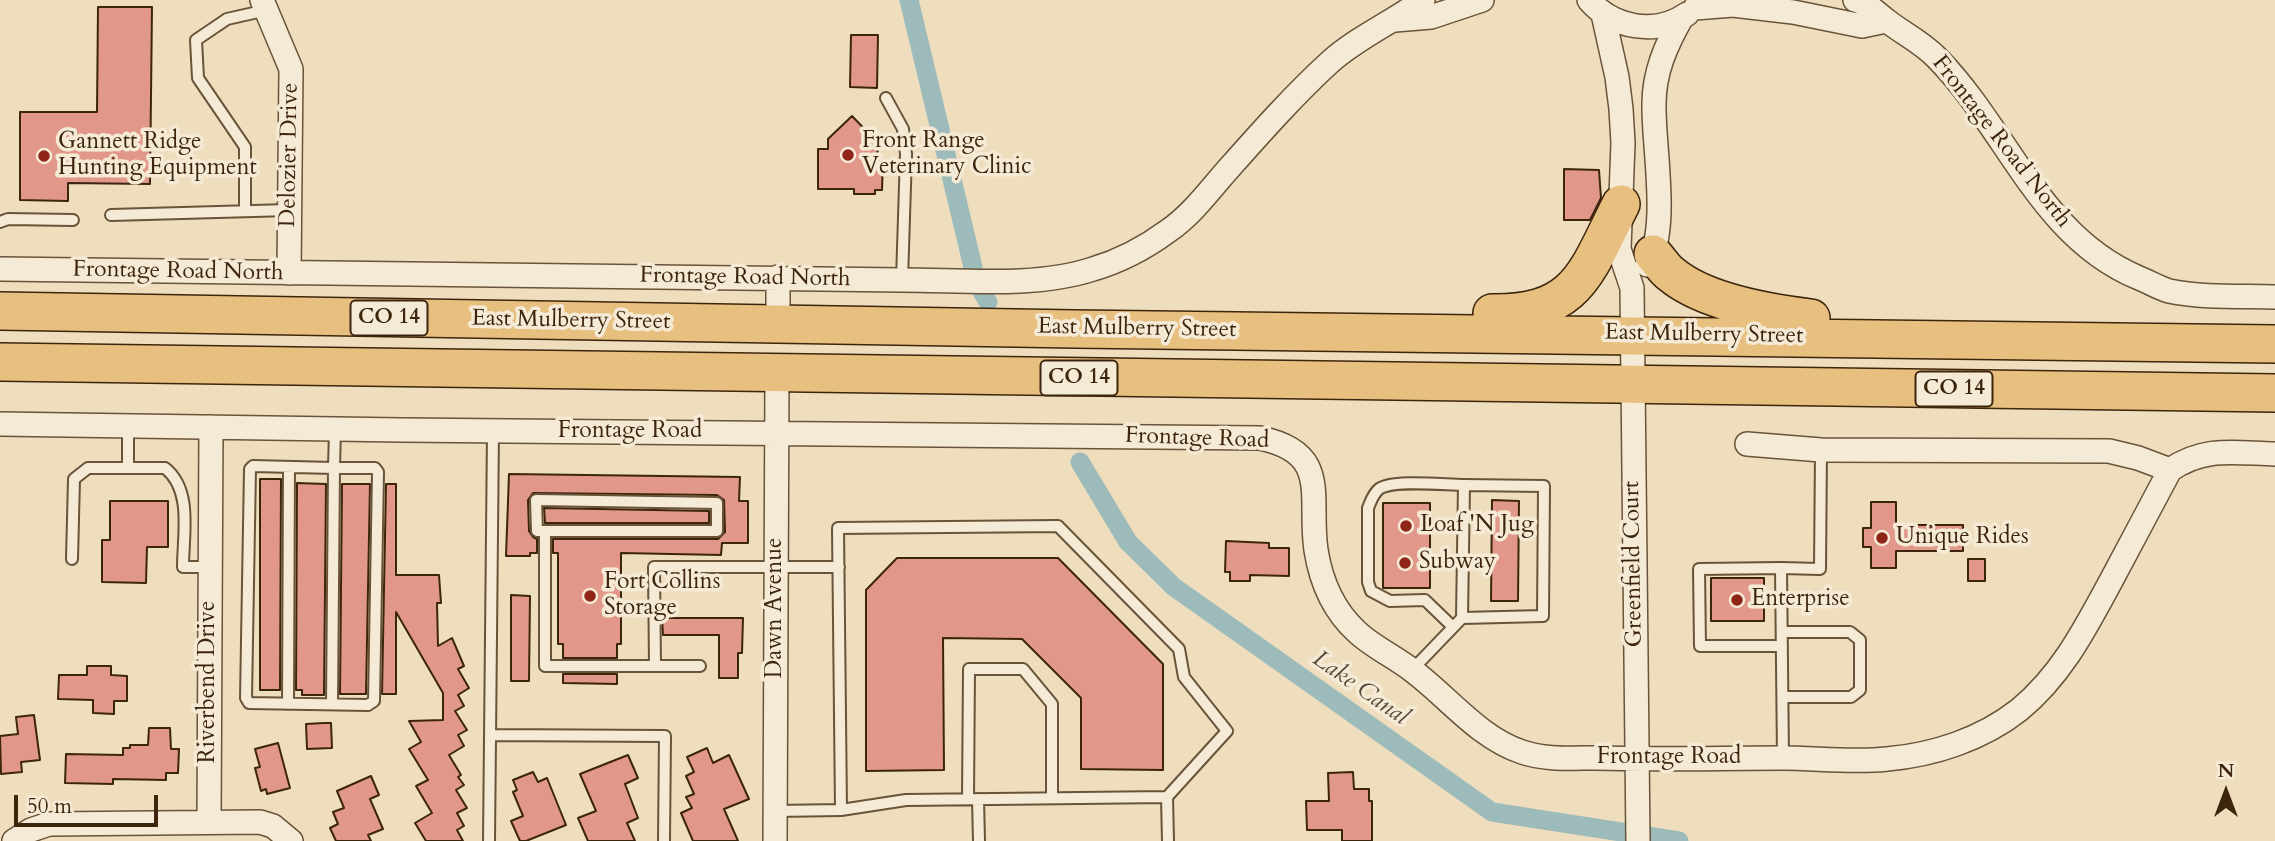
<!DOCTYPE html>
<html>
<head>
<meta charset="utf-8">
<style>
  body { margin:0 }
  #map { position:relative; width:2275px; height:841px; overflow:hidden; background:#eedebe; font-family:Cardo,serif }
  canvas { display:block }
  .north { position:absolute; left:2191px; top:757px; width:70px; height:70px; -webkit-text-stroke:5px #f4ead5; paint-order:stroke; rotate:0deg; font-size:19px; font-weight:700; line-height:28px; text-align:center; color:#3d250d }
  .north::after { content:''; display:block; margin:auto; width:24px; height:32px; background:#3d250d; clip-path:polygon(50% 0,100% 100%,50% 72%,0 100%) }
  .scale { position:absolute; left:14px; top:795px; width:144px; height:32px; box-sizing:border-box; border:4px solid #3d250d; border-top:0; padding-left:9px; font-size:21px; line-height:24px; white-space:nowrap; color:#3d250d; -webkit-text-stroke:5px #f4ead5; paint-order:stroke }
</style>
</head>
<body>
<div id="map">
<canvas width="2275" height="841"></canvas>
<div class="north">N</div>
<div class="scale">50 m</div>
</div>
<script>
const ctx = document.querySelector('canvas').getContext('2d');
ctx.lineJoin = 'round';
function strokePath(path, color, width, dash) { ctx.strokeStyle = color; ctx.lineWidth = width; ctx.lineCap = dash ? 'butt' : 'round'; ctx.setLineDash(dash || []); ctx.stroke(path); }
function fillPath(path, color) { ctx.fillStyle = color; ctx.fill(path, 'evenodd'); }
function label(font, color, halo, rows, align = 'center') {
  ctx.font = font + ' Cardo,serif'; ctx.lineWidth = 7; ctx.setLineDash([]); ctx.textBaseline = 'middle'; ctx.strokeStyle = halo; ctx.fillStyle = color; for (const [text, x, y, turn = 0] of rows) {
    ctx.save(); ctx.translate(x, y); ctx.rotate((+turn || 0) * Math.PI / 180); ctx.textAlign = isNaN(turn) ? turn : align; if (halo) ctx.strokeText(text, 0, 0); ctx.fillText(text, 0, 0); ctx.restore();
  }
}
const canal = new Path2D(`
  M909,0L973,267
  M981,290L988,302
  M1080,462L1128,542L1174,587L1492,812L1679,841`);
const building = new Path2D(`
  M98,7H152L150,184L68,183V201L20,200V112H97Z
  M851,35H878L877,88L850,87Z
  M852,116L877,142L878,161H883L882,190H875V194H854V189H818V149H828V139Z
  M1564,169L1599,170L1601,198L1590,220H1564Z
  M509,474L740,477L739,501H748V543H722L721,555L621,553V644H617V658H563V644H558V553H553V539H718L725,532L724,500L717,495L533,493L528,500L529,531L533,537L537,539V553H530V556H506Z
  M260,479H281L280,690H260Z
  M297,483L326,484L324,695H302V690H296Z
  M342,484H370L366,694H340Z
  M386,484H396V575H439L441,603H437L438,646L452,638L464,666L458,669L469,688L458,695L464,706L455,711L467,730L458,735L464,746L449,755L461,775L458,777L464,785L456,790L467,808L457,813L464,826L457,830L463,841H426L415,823L432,813L416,786L428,780L409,749L421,742L409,721L443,720V693L396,612V694H382Z
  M1492,500L1519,501L1518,601H1491Z
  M110,501H168V547H147L146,583L102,582V540H110Z
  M1871,502H1896V525H1963V551H1896V568H1871V547H1863V528H1871Z
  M1383,503H1430V588H1383Z
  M544,508L709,511V523H545Z
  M1226,541L1269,543V548H1289V576L1250,575V581H1230V572H1225Z
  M897,558H1058L1163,664V770L1081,769V698L1022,639L943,638L944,770L866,771V590Z
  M1968,559H1985V581H1968Z
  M1711,578H1764V621H1711Z
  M511,595L530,596L529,681H511Z
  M662,618H743L742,653H738V678H719V635H663Z
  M87,666H111V675L127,676V701H114V714L93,713V700L58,699L59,675H87Z
  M563,674H617V684L563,683Z
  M34,715L40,760L21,762L22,772L1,774L0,736L18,734L16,717Z
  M324,723H331L332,748L307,749L306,724Z
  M149,728H170L171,749H179L178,773H166V780L113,779V784L65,783L66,754L123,755V748H130V745H148Z
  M278,743L290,788L267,794L266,789L261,791L255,768L260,767L255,749Z
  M707,748L713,763L729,755L749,799L724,809L738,841H693L681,813L692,808L686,797L694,794L686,776L694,772L687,757Z
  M628,755L638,778L625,784L638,818L627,823L635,841H588L578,818L596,811L580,774Z
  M533,772L538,782L547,778L566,825L526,841H520L511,821L523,816L513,792L517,790L513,780Z
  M1353,772L1354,789H1369V801H1372V841H1342V830H1307L1306,801H1329L1328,773Z
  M371,776L379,795L370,799L383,829L368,835L371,841H336L330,828L338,824L333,812L344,808L337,791Z`);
const service = new Path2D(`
  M886,98L903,129L906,154L902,280
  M245,211V147L198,78L196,40L227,19L267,10
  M111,215L289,210
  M0,222L8,219L73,220
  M128,468V426
  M536,500L717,503V531H537Z
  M545,531V666H700
  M72,559L74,479L88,468H165C193,490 183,535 183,567H210
  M1781,568L1699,569L1700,646H1782
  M1453,627L1425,600L1390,601L1371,591L1368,582V508C1371,501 1373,494 1379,489C1393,479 1445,485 1464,485
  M1782,632H1850L1860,640V690L1851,697H1783
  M655,666L654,567H839
  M1412,670L1462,618L1464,485L1544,486L1543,616L1462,618
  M288,704L289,467
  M332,704L334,468L253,466L250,469L246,698L249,703L368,705L374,701L378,472L375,468H334L335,429
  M491,735L665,736L664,841
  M1783,758L1781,568L1820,569L1821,450
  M1167,797L1168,841
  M968,799L969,669H1023L1052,704V798
  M978,799L979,841
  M775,811L841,810L906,800L1167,797L1227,731L1184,677L1179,649L1058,526L838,528L841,810
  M489,841L493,431`);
const minor = new Path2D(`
  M262,0L291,69L289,273
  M1589,0C1613,28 1656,36 1687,14
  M1855,0C1869,4 1875,12 1886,20C1902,33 1922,42 1937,58C2008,130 2040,237 2139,278C2149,282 2159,288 2169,291C2203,298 2240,296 2275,297
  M1695,8L1733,5L1793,12L1862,26L1886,21
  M1603,14L1617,77L1621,109L1623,143L1619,249L1632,288L1638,841
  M1395,20L1431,17L1482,0
  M1647,265C1670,230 1653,146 1654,104C1654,72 1666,45 1682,17
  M0,269L902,280C962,280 1035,288 1093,269C1120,261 1145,248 1168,231C1193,214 1211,188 1231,166C1263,130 1295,94 1330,62C1358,37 1393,22 1423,0
  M778,324V277
  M0,424L402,430L1260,438C1332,453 1308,497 1316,550C1321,582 1333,610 1357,632C1373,647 1395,657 1413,671C1448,697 1479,738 1522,752C1545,760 1571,758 1596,758C1658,760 1720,758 1782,758C1816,758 1853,763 1887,759C1934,755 1982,739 2019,710C2062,675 2086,627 2112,579C2131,543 2151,506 2170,470C2204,446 2235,453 2275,454
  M1747,444L1821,450L2109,451L2138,458L2170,470
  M209,822L211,427
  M14,841L31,830L49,824L260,822L273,826L291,841
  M775,841L777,374`);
const trunk = new Path2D(`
  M1653,254C1659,260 1664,269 1671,274C1704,302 1770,313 1811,318
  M0,311L1075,329L2275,344
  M1492,313C1579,314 1586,272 1621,204
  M0,362L2275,393`);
const markers = [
  [848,155,7,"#8f2418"],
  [44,156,7,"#8f2418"],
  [1406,526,7,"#8f2418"],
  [1882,538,7,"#8f2418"],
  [1405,563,7,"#8f2418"],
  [590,596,7,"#8f2418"],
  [1737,600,7,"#8f2418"]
];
const shields = [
  [389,318,77],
  [1079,378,77],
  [1954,389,77]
];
const shieldNames = [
  ["CO 14",389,318],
  ["CO 14",1079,378],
  ["CO 14",1954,389]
];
const poiNames = [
  ["Front Range",862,142],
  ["Veterinary Clinic",862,168],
  ["Gannett Ridge",58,143],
  ["Hunting Equipment",58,169],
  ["Loaf 'N Jug",1420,526],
  ["Unique Rides",1896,538],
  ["Subway",1419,563],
  ["Fort Collins",604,583],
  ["Storage",604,609],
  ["Enterprise",1751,600]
];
const streetNames = [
  ["Frontage Road North",2001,142,52],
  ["Delozier Drive",290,155,-89],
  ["Frontage Road North",178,272,1],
  ["Frontage Road North",745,278,1],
  ["East Mulberry Street",571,321,1],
  ["East Mulberry Street",1137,329,1],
  ["East Mulberry Street",1704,335,1],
  ["Frontage Road",630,432],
  ["Frontage Road",1197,439,2],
  ["Greenfield Court",1634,564,-91],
  ["Dawn Avenue",776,608,-90],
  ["Riverbend Drive",209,682,-90],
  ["Frontage Road",1669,758]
];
const waterNames = [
  ["Lake Canal",1360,689,35]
];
strokePath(canal, '#9cbbba', 19);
fillPath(building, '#e19789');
strokePath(building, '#3d250d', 2);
strokePath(service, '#695339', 14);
strokePath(minor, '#695339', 26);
strokePath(trunk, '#3d250d', 40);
strokePath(service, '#f4ead5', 10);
strokePath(minor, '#f4ead5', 23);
strokePath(trunk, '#e7bf7f', 37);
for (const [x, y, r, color] of markers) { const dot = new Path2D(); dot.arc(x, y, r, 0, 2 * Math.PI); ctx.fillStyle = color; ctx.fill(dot); strokePath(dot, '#f4ead5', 2.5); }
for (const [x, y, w] of shields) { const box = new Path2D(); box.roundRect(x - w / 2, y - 17.5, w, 35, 5); ctx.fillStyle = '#f4ead5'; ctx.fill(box); strokePath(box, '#3d250d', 2); }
label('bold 21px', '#3d250d', null, shieldNames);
label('23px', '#3d250d', '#f4ead5', poiNames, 'left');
label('23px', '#3d250d', '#f4ead5', streetNames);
label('italic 24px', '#554a38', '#f4ead5', waterNames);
</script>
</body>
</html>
